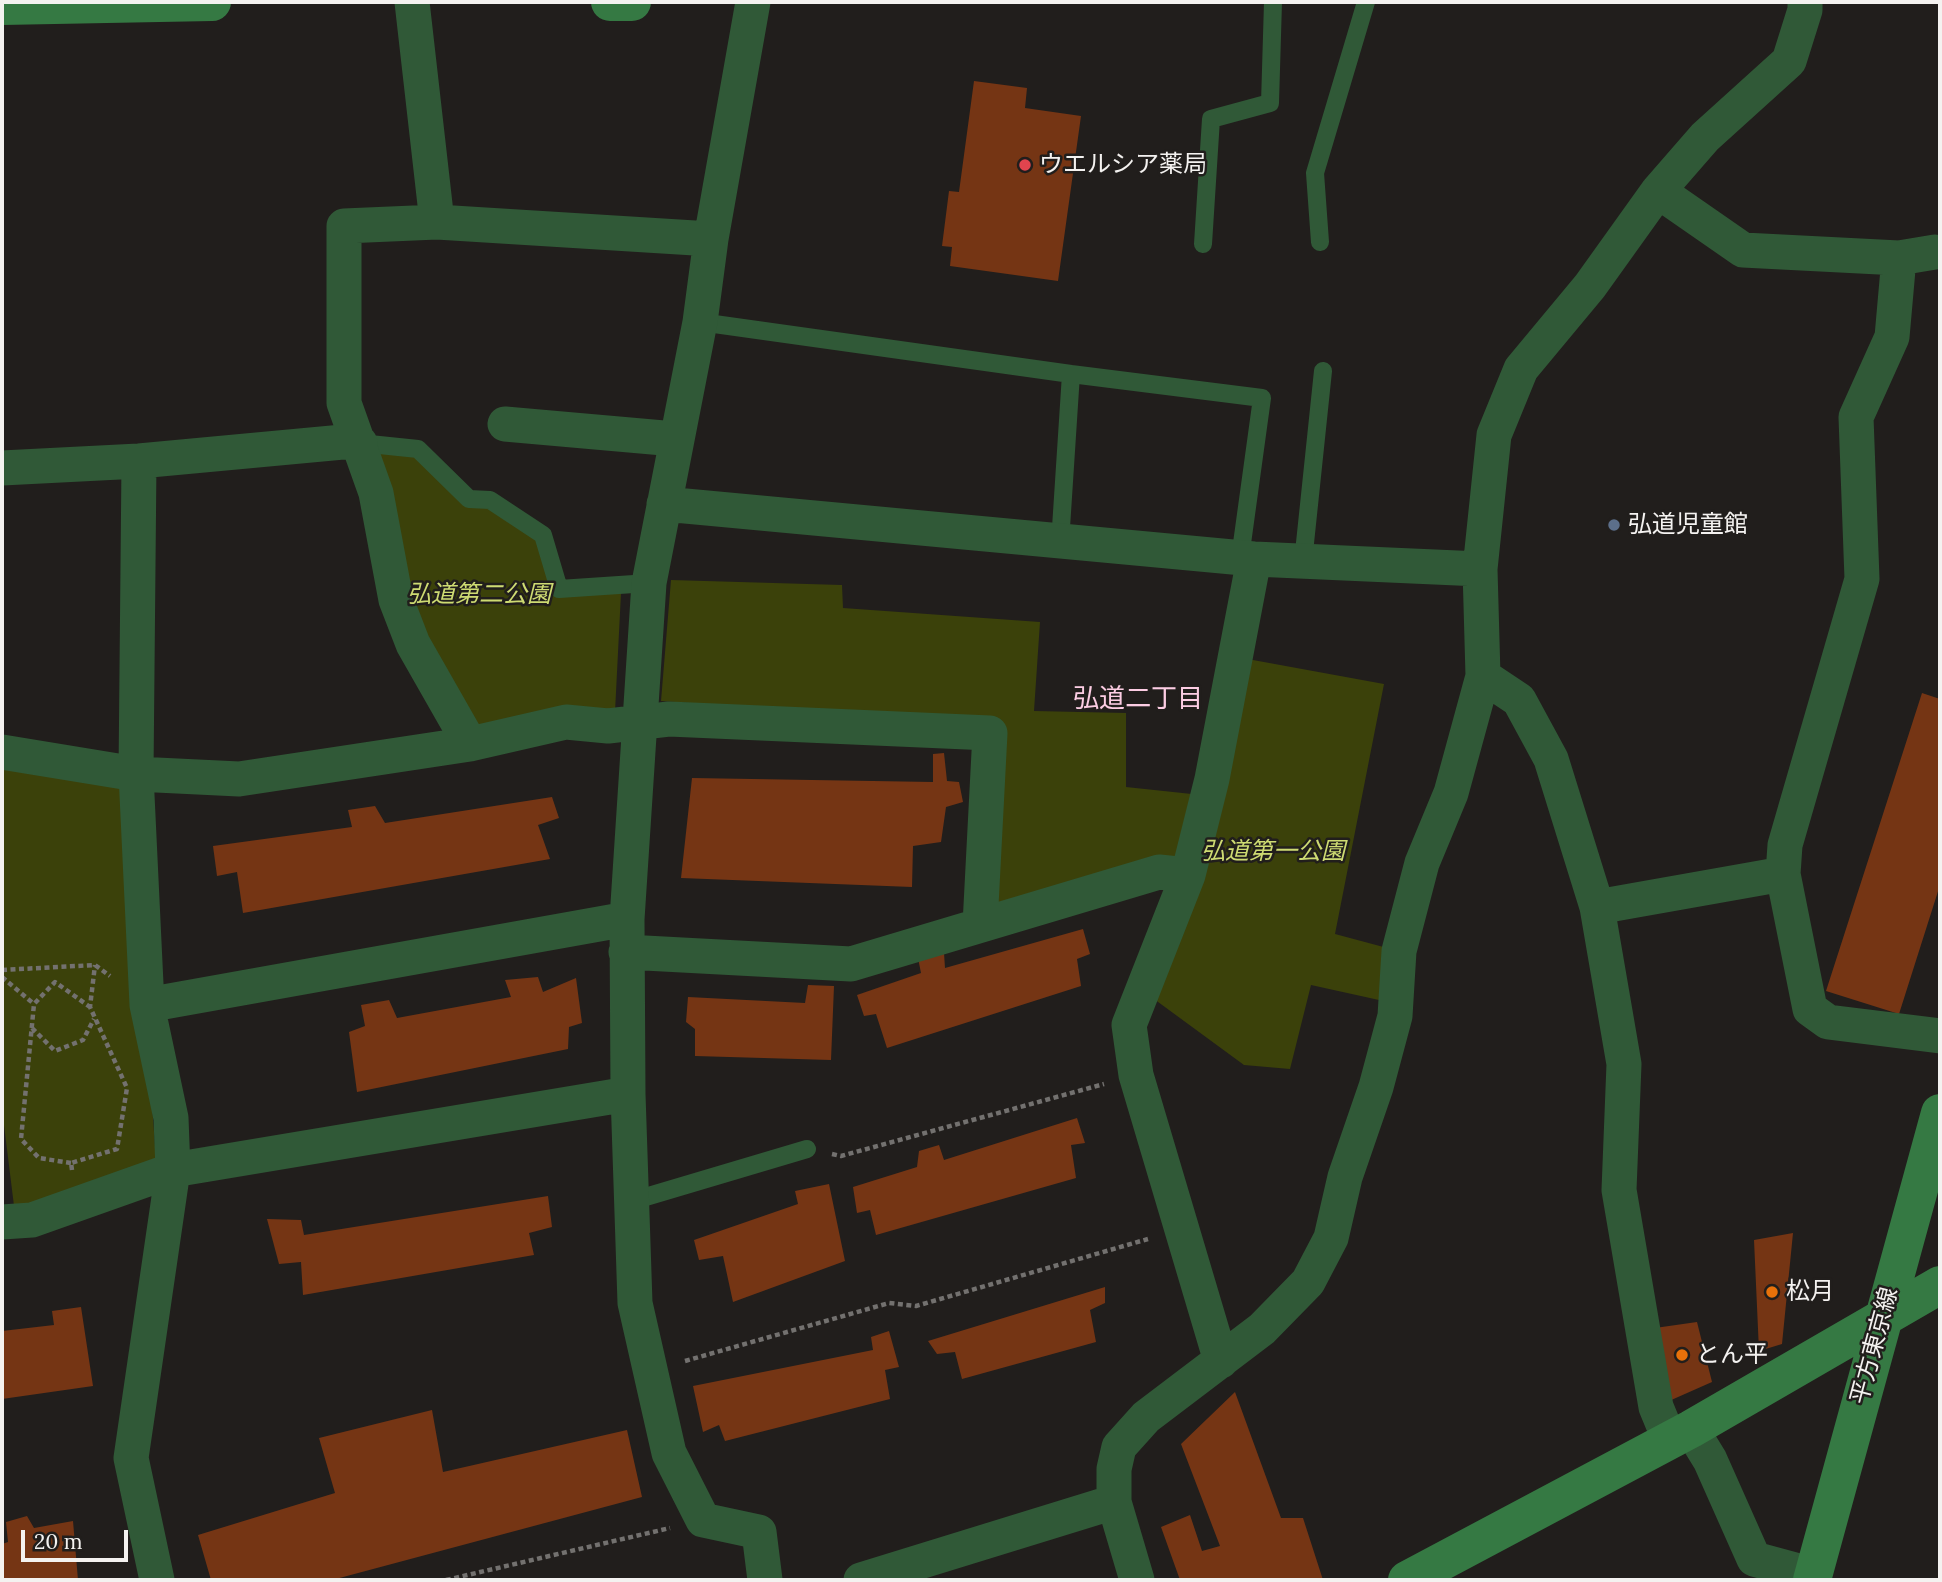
<!DOCTYPE html>
<html>
<head>
<meta charset="utf-8">
<style>
  body { margin:0 }
  #map { position:relative; width:1942px; height:1582px; overflow:hidden; background:#211e1c; font-family:Lora,serif }
  canvas { display:block }
  .frame { position:absolute; inset:0; border:4px solid #f4f2f0; pointer-events:none }
  .scale { position:absolute; left:21px; top:1530px; width:107px; height:32px; box-sizing:border-box; border:4px solid #f4f2f0; border-top:0; padding-left:9px; font-size:21px; line-height:24px; white-space:nowrap; color:#f4f2f0; -webkit-text-stroke:5px #211e1c; paint-order:stroke }
</style>
</head>
<body>
<div id="map">
<canvas width="1942" height="1582"></canvas>
<div class="frame"></div>
<div class="scale">20 m</div>
</div>
<script>
const ctx = document.querySelector('canvas').getContext('2d');
ctx.lineJoin = 'round';
function fillPath(path, color) { ctx.fillStyle = color; ctx.fill(path, 'evenodd'); }
function strokePath(path, color, width, dash) { ctx.strokeStyle = color; ctx.lineWidth = width; ctx.lineCap = dash ? 'butt' : 'round'; ctx.setLineDash(dash || []); ctx.stroke(path); }
function label(font, color, halo, rows, align = 'center') {
  ctx.font = font + ' Lora,"Noto Sans JP",serif'; ctx.lineWidth = 5; ctx.setLineDash([]); ctx.textBaseline = 'middle'; ctx.strokeStyle = halo; ctx.fillStyle = color; for (const [text, x, y, turn = 0] of rows) {
    ctx.save(); ctx.translate(x, y); ctx.rotate((+turn || 0) * Math.PI / 180); ctx.textAlign = isNaN(turn) ? turn : align; if (halo) ctx.strokeText(text, 0, 0); ctx.fillText(text, 0, 0); ctx.restore();
  }
}
const green = new Path2D(`
  M367,451L415,455L539,541L555,593H621L615,712L471,726L411,623Z
  M671,580L842,585L843,608L1040,622L1034,711L1126,713V787L1220,797L1242,658L1384,684L1335,934L1391,949L1388,1002L1311,985L1290,1069L1244,1065L1154,999L1200,873L988,909L997,724L661,701Z
  M2,762L129,781L156,1160L15,1214L2,1109Z`);
const building = new Path2D(`
  M974,81L1027,88L1025,108L1081,116L1058,281L950,266L952,247L942,246L949,191L959,192Z
  M1922,693L1940,699V885L1899,1014L1826,991Z
  M944,753L947,781L959,782L963,802L946,807L941,842L913,846L912,887L681,878L692,778L933,782V754Z
  M552,797L559,818L538,825L550,859L243,913L237,872L217,876L213,846L352,827L348,810L375,806L385,823Z
  M1083,929L1090,954L1077,959L1081,986L887,1048L876,1014L864,1016L857,995L921,973L918,958L944,953L945,968Z
  M538,977L543,992L576,978L582,1023L569,1027L568,1049L357,1092L349,1032L365,1026L361,1005L389,1000L397,1018L511,997L505,980Z
  M808,985L834,986L831,1060L695,1056V1029L686,1022L688,997L805,1003Z
  M1077,1118L1085,1143L1071,1145L1076,1178L876,1235L870,1210L857,1213L853,1187L917,1167L919,1151L939,1145L944,1160Z
  M829,1184L845,1261L733,1302L723,1256L699,1260L694,1240L798,1204L795,1191Z
  M548,1196L552,1227L529,1233L534,1255L303,1295L301,1262L279,1264L267,1219L301,1220L304,1235Z
  M1793,1233L1782,1344L1759,1351L1754,1240Z
  M1105,1287V1303L1090,1310L1096,1342L962,1379L955,1352L937,1354L928,1341Z
  M81,1307L93,1386L2,1399V1331L54,1325L52,1311Z
  M1697,1322L1712,1382L1669,1401L1655,1328Z
  M889,1331L899,1367L885,1370L890,1399L725,1441L719,1425L703,1432L693,1386L873,1350L871,1337Z
  M1235,1392L1281,1518H1303L1323,1580H1180L1161,1527L1190,1515L1202,1551L1220,1546L1181,1444Z
  M432,1410L443,1472L627,1430L642,1497L332,1580H211L198,1535L335,1493L319,1438Z
  M27,1516L34,1528L73,1521L78,1580H2V1544L8,1542L6,1522Z`);
const path = new Path2D(`
  M2,970L95,965L110,976
  M2,977L34,1004
  M32,1028L55,1051L83,1040L94,1019
  M832,1154L841,1156L1104,1084
  M71,1163L39,1158L21,1139L34,1004L55,982L90,1007
  M72,1170L71,1163L117,1149L127,1088L90,1007L95,965
  M685,1361L889,1303L916,1306L1148,1239
  M446,1580L670,1528`);
const lane = new Path2D(`
  M1320,242L1315,173L1366,2
  M1203,244L1211,119L1270,103L1273,2
  M700,322L1071,374
  M360,443L418,449L469,499L490,500L543,535L559,589L649,583
  M1060,543L1071,374L1262,398L1240,558
  M1303,562L1323,371
  M632,1201L807,1149`);
const street = new Path2D(`
  M412,2L437,222
  M753,2L711,239L700,322L649,583L627,919L628,1094L635,1303L669,1453L703,1520L759,1532L765,1580
  M1658,191L1743,250L1899,258L1892,337L1856,417L1862,579L1785,845L1783,874L1810,1009L1828,1022L1940,1036
  M1899,258L1935,252
  M505,424L675,439
  M139,461L136,774L147,1005L171,1118L173,1170L131,1458L157,1580
  M2,468L139,461L343,442L360,443
  M664,504L1254,559L1480,569
  M1483,676L1519,700L1551,759L1597,907L1624,1064L1619,1190L1656,1407L1670,1441
  M470,744L413,644L396,600L376,493L344,403V226L437,222L711,239
  M2,752L136,774L239,779L470,744L566,722L608,726L669,719L990,733L980,925
  M1597,907L1783,874
  M626,952L851,964L1159,872L1188,875
  M147,1005L627,919
  M2,1222L32,1220L173,1170L628,1094
  M1221,1361L1136,1075L1129,1025L1188,875L1212,779L1254,559
  M1691,1429L1710,1460L1754,1559L1813,1575
  M861,1580L1114,1502
  M1137,1580L1114,1502V1469L1119,1447L1146,1417L1262,1329L1308,1282L1331,1238L1345,1177L1376,1087L1395,1016L1399,951L1422,863L1451,793L1483,676L1480,569L1494,435L1521,369L1590,286L1658,191L1705,137L1789,61L1805,10V2`);
const secondary = new Path2D(`
  M610,2H632
  M2,6L212,2
  M1407,1580L1691,1429L1940,1285
  M1812,1580L1940,1113`);
const markers = [
  [1025,165,7,"#e0444e"],
  [1614,525,7,"#5c6f8a"],
  [1772,1292,7,"#e8710a"],
  [1682,1355,7,"#e8710a"]
];
const poiNames = [
  ["ウエルシア薬局",1039,165],
  ["弘道児童館",1628,525],
  ["松月",1786,1292],
  ["とん平",1696,1355]
];
const parkNames = [
  ["弘道第二公園",479,595],
  ["弘道第一公園",1273,852]
];
const streetNames = [
  ["平方東京線",1875,1346,-75]
];
const neighbourhoodNames = [
  ["弘道二丁目",1138,700]
];
fillPath(green, '#3b410a');
fillPath(building, '#753514');
strokePath(path, '#73716f', 4.5, [5, 3.5]);
strokePath(lane, '#305937', 18);
strokePath(street, '#305937', 35);
strokePath(secondary, '#357943', 38);
for (const [x, y, r, color] of markers) { const dot = new Path2D(); dot.arc(x, y, r, 0, 2 * Math.PI); ctx.fillStyle = color; ctx.fill(dot); strokePath(dot, '#211e1c', 2.5); }
label('24px', '#f4f2f0', '#211e1c', poiNames, 'left');
label('italic 24px', '#cedb72', '#211e1c', parkNames);
label('24px', '#f4f2f0', '#211e1c', streetNames);
label('26px', '#fccde3', '#211e1c', neighbourhoodNames);
</script>
</body>
</html>
